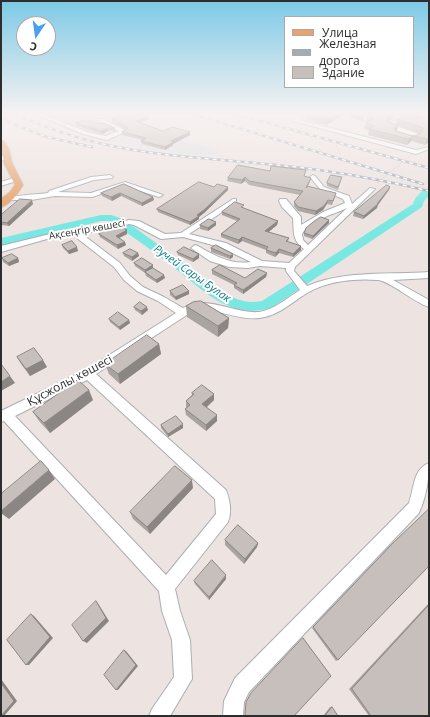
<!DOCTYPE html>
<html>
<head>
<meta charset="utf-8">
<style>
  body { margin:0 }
  #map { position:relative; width:430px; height:717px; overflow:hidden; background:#ede3e0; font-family:"Open Sans",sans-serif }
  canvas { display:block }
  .frame { position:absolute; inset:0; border:2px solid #2d2d2d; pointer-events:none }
  .legend { position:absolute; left:284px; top:16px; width:130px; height:72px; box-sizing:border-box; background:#fff; border:1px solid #ababab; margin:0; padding:5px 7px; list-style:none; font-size:12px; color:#2d2d2d }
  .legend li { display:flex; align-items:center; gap:8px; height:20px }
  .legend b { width:20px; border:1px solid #ababab }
  .north { position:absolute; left:16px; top:16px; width:40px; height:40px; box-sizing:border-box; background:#fff; border:1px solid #ababab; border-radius:50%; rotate:193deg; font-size:11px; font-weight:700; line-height:16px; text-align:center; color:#2d2d2d }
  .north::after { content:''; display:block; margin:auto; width:14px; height:18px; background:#4b9ef0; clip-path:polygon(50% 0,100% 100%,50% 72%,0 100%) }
</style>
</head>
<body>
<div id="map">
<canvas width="430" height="717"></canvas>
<div class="frame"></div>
<ul class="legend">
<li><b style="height:5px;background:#e9a269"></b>Улица</li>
<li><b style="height:5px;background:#a3abb5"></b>Железная дорога</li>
<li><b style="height:11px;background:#c6bfbb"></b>Здание</li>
</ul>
<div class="north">С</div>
</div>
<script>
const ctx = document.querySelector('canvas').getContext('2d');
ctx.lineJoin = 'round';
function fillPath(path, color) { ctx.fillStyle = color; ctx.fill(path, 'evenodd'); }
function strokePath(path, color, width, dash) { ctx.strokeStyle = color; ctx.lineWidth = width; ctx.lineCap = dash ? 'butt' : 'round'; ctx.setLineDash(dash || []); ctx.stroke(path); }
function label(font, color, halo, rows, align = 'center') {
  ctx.font = font + ' "Open Sans",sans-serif'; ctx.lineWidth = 4; ctx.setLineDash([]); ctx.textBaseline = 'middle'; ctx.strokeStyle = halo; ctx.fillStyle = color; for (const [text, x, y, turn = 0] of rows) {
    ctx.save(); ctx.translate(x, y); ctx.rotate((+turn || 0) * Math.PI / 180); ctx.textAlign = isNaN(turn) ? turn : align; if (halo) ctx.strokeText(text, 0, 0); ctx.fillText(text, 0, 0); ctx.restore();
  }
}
const industrial = new Path2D(`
  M36,113H134L151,119L139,124L189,142L220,150L213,155L182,154L110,141L69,130Z`);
const river = new Path2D(`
  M429,188V196L424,201L422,207L271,308C228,320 203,289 172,266C159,255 144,245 130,235C123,231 117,225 110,221H101L1,246V238L101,215H111L123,219L225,293C237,300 247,304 262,301L413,204C414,197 422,190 429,188Z`);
const path = new Path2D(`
  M340,154L336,144L343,139`);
const minor = new Path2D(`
  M33,113H40L87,132L106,136L119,131L98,121V119H102L127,131L107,140L83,134Z
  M303,113H309L300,120L416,150L429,147V149L416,154L293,121V119Z
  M352,113H361L369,116L365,121L362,119L363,117Z
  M378,113C392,113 406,121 421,118L422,116L421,113H426L428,116L425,120C413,123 405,120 393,125L419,134V136L413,140L402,137L405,135L413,136L388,128V123L398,119Z
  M1,156H7L10,158L7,160H1Z
  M110,175L113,177L112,178L94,180L58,192L91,193L125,182L163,195L159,197L125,186L92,197L55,196L31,200H9L5,198C9,196 40,194 48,193L49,191L91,177Z
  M313,175L315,176L324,187L349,196L352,204L370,188L375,189L295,267L294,271L307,286C345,270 388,275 429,272V278L393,280L429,300V307C415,303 390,281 378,280C355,278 327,281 307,293C291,303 278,316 259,318C236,321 215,306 193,311L96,374L226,490C230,500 232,512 228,522L175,589L180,611L190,640L192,679L170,716H149L152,709L174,677L172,640L162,611L159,591L4,421L1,422V411L84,371L176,313L158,301L137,291L124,280L114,267L73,235L47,239L1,252V246L46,235L114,224L129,220L139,221L165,234L181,233L233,199H236V203L189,234L226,243L262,261L289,263L304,249C292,241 294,231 293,218L282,207L279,201L280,199H286L301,217V225L323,212L345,203L343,199L320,189L310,177ZM347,208L308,245L303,240L302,234C311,219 333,215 347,208ZM129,224L134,225L161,239L183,237L220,247L251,262C231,265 215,256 198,246L195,245L191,248L210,261L229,267L248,268L260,266L286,268V271L300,290C287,298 274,310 259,312C234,314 206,294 183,308L164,297L143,287L130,276L120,263L82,234ZM87,380L215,499L216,514L166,575L15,416Z
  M17,177L20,179L19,180L1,186V182Z
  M429,463C429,480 426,497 419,513L249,692L244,702L243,716H223L224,701L235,678L409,503C414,489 413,469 429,463Z`);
const major = new Path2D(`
  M1,141H4L9,149L12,163L23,185C18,193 11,204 1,207V199L10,192L15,185L4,163Z`);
const rail = new Path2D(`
  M11,113C41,125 71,137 103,144C160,157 219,159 277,165C328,170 379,179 429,191
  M189,113L423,184
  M232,113L429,168
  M3,120L47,137L92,147`);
const pathBridge = new Path2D(`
  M377,183L412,154`);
const wall = new Path2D(`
  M111,113H142L149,116V119L140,122L163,131L190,132V135L173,144V145L165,150L142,144L141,141L143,140L122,135V132L126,129L112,122V119L120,116Z
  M307,113H346V114L326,125L307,120V117H306Z
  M351,113H365L363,121L350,118Z
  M366,113H421L420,117H410H425L429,113V142L425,145L411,141L407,145L368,135L369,130L364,129L366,123L367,122H366L367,117L369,114ZM394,114L410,117L397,119L395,125L387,121L392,119ZM398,126L420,134L413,136L397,131Z
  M76,123L99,124L115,128V131H108L102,134L77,126Z
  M304,177L310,181L308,186L335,197L332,205L327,204L323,210L315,215L298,211L294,206V202L300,195L249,185L245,181L241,184L227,181L228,178Z
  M341,180L338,190L327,186V183Z
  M124,184L153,197L154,200L142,206L121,196L112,201L102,196L101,193Z
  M214,187H228V190L204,213L199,217V219L190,225L158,212L157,209Z
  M390,187L389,190L378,204L377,208L363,219L353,216L354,212Z
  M33,204L9,226L1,225V215Z
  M243,208L278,221L277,225L268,232L289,238L288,242L301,246V250L293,257L279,253L275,257L266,253V250L242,241L238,244L221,237V234L237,221L222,215V212Z
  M329,220V223L312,239L304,236V233Z
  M200,225H216L208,231L200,229Z
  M127,230V234L119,238L126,245L118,249L100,237L99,234Z
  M62,245L78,251L69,254L63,248Z
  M211,248L233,257L230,259L211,252Z
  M177,252L199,258L193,262L178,255Z
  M123,253H138L139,256L132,261L124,256Z
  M2,258H18L19,262L9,266L3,262Z
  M134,263L153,265V268L165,278L157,283L146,276L145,273L135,266Z
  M212,270L245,278L267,273L266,277L243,294L234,288V285L212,274Z
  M170,291H189V294L176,300L170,295Z
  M186,306L229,318L228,328L218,337L187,317Z
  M134,307L148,310L142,315L135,310Z
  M109,319L129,320L130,323L120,330L110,322Z
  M159,344L161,354L120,384L109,374L105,364Z
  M17,357L47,367L30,376L21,364Z
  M192,393L214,400L207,407L217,421L206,431L186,415L185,409L186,408V401L192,395Z
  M93,400L50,433L39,421L33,412Z
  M183,424V428L168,437L161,428V425Z
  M193,488L150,534L133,519L130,512Z
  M225,540L258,543L257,547L244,564L225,545Z
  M392,544L338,660L336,661L312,628Z
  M226,579L209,600L195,584L194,581Z
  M429,603V715L428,716H369L349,689Z
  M330,707H332L338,716H323Z`);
const shadedWall = new Path2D(`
  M339,113H346V114L326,125L327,119Z
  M394,114L392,119L387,122L388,116Z
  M149,116V119L136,124V121Z
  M398,126L396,132L394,129Z
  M108,128V131L102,134L101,131Z
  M190,132V135L173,144V145L165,150V147L171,141Z
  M413,136L411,141L407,145L409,139Z
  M429,138V142L425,145L427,139Z
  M245,177V181L241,184L242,180Z
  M311,178L310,181L305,192L306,188Z
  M228,187V190L204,213L199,217V219L190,225V222Z
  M390,187L389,190L378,205V204L377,208L363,219L364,216L377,204Z
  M120,193L121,196L112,201L111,197Z
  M153,197L154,200L142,206V203Z
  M32,200L33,204L9,226L7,223Z
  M328,200L327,204L323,210L315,215L316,211Z
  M329,220V223L312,239L313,236Z
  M278,221L277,225L265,235V231Z
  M216,222V225L208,231V228Z
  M127,230V234L117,239L116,236Z
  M242,237V241L238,244L239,240Z
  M125,242L126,245L118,249L117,245Z
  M301,246V250L293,257V254Z
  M77,247L78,251L69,254L68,251Z
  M279,249V253L275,257L276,253Z
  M138,253L139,256L132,261V257Z
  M199,254V258L193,262V259Z
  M233,254V257L230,259V256Z
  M18,258L19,262L9,266L8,263Z
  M153,265V268L145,273V270Z
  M267,273L266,277L243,294V290Z
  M164,275L165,278L157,283L156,280Z
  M189,291V294L176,300L175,297Z
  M147,307L148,310L142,315L141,311Z
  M229,318L228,328L218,337V326Z
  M129,320L130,323L120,330L119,327Z
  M159,344L161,354L120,384L118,374Z
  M43,360L47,367L30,376L26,369Z
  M10,376L15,383L1,391V382Z
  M89,390L93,400L50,433L44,423Z
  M214,394V400L203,410L202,404Z
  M217,415V421L206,431V425Z
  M183,424V428L168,437V434Z
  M49,470L55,479L9,519L1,513V511Z
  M192,480L193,488L150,534L147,527Z
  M258,543L257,547L244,564L245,559Z
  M226,575V579L209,600V597Z
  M96,601L99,605L109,621L87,643L83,641Z
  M31,614L34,616L53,638L29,665H26Z
  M124,650L126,651L138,666L118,690H116Z
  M1,679L17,701L4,716H1Z`);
const building = new Path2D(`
  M118,113H142L149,116L136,121L163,131L172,127L190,132L171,141L173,142L165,147L141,141L146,138L122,132L128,128L112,119L123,115Z
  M310,113H339L327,119L308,115Z
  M370,113L394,114L388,116L387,121L398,126L394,129L395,131L413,136L420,134L423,130V128L397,119L405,117H425L429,113V138L427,139L413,136L409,139L369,129L374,126L366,123L374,118L367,117Z
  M86,120L99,124L103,123L115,128H108L101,131L76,123Z
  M238,165L270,171L271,166L306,170L304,176L311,178L306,188L307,186L336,193L333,201L328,200L324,206L316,211L298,207L294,202L303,191L249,181L245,177L242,180L228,178Z
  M331,175L342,177L338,187L327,183Z
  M199,182L214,187L217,184L228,187L204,210L197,215L199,216L190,222L157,209Z
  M124,184L153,197L142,203L120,193L111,197L101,193Z
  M387,185L390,187L377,204H378L364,216L354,212Z
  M20,199L32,200L7,223L1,222V215Z
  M235,202L244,205L241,207L278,221L265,231L289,238L286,241L301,246L293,254L279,249L276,253L266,250L268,247L242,237L239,240L221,234L240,219L222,212Z
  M321,217L329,220L313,236L304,233L306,228L313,222Z
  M209,219L216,222L208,228L200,225Z
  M118,225L127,230L116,236L125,242L117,245L99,234Z
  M72,241L77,247L68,251L62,245Z
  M216,245L233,254L230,256L211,248Z
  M184,247L199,254L193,259L177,252Z
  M130,249L138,253L132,257L123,253Z
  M12,254L18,258L8,263L2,258Z
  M142,258L153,265L145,270L134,263Z
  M220,265L245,278L258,269L267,273L243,290L234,285L237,283L212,270Z
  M153,268L164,275L156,280L145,272Z
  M183,285L189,291L175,297L170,291Z
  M201,301L229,318L218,326L186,306L193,302Z
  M140,302L147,307L141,311L134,307Z
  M118,312L129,320L119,327L109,319Z
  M147,335L159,344L118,374L105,364Z
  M34,348L43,360L26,369L17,357Z
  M1,364L10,376L1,382Z
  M78,380L89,390L44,423L33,412Z
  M202,385L214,394L202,404L217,415L206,425L185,409L190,405L186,401L194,394L192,393Z
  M176,416L183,424L168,434L161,425Z
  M41,461L49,470L1,511V494Z
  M175,466L192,480L147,527L130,512Z
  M429,509V566L338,660L313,627L394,542Z
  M238,525L258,543L245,559L225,540Z
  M212,560L226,575L209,597L194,581Z
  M96,601L106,618L83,641L72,625Z
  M429,605V715L428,716H371L352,689Z
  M31,614L50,637L26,665L7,640Z
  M303,638L331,676L294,716H246L245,714L246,702L251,693Z
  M124,650L136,665L116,690L104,675Z
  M1,683L14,701L1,716Z
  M332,707L338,716H325Z`);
const farStreetnames = [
  ["Ақсеңгір көшесі",87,230,-10]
];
const farWaternames = [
  ["Ручей Сары Булак",192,274,35]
];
const streetNames = [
  ["Құсжолы көшесі",70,381,-28]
];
fillPath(industrial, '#e0e0e6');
fillPath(river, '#7ae8e2');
strokePath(minor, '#a9afb4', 2);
strokePath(major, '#c4c4c4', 2);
strokePath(path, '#c4c4c4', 1, [1.5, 1]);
fillPath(minor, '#fff');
fillPath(major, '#e9a269');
strokePath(rail, '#a3abb5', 2.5);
strokePath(rail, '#fff', 1.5, [4]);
strokePath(pathBridge, '#c4c4c4', 1, [1.5, 1]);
fillPath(wall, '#aaa4a1');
fillPath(shadedWall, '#8b8683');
fillPath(building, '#c6bfbb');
strokePath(building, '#8b8683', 1);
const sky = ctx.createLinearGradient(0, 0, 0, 214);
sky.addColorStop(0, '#7cc9e6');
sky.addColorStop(0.53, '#f7f2f1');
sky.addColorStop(1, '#f7f2f100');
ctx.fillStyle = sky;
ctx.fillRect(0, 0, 430, 214);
label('10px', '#2d2d2d', '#fff', farStreetnames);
label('italic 11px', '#158083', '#fff', farWaternames);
label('12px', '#2d2d2d', '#fff', streetNames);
</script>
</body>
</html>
